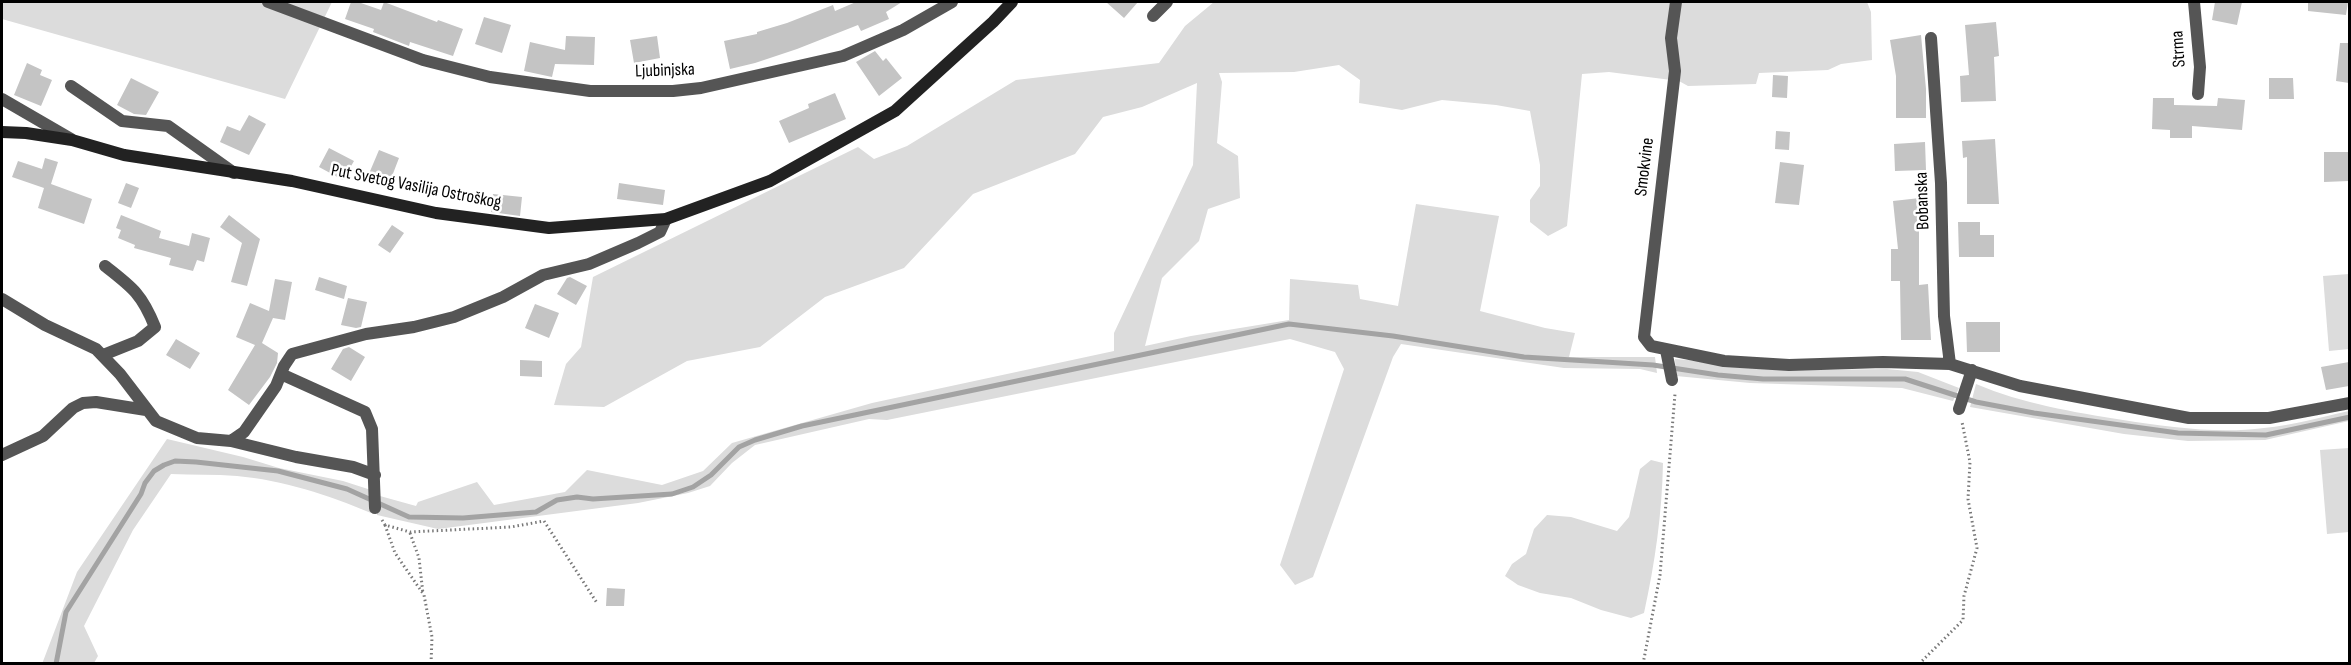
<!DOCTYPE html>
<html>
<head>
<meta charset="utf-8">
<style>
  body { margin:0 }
  #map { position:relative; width:2351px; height:665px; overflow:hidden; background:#fff; font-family:"Sofia Sans Condensed",sans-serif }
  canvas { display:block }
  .frame { position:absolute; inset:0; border:3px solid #000; pointer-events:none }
</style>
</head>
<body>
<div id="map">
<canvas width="2351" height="665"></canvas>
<div class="frame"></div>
</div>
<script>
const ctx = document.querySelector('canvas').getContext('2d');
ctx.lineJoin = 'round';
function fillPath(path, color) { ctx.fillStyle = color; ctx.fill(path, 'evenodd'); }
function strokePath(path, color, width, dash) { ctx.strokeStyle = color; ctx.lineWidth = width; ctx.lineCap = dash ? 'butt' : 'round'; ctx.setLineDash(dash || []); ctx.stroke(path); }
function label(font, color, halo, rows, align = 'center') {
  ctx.font = font + ' "Sofia Sans Condensed",sans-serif'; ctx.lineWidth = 5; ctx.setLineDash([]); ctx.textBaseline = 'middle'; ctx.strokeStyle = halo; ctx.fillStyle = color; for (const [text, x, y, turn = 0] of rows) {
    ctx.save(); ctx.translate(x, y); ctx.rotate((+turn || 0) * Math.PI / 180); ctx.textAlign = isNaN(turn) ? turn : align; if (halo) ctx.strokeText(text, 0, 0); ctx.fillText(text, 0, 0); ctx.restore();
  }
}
const green = new Path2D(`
  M2,2H332L285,99L2,19Z
  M1214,2H1867L1871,12L1872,60L1841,64L1828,70L1759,73L1756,84L1688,86L1679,81L1609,72L1582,74L1567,226L1548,236L1530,222V200L1540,186V165L1530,111L1496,105L1442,100L1402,110L1359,103L1360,80L1339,65L1294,72L1219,73L1222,82L1217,143L1238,156L1240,198L1208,209L1199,241L1162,278L1145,346L1191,336L1289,320L1290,279L1358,285L1360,299L1398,306L1416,204L1499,216L1480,311L1545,328L1575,333L1569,357H1655L1657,373L1640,369L1564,368L1401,344L1393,357L1313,577L1295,585L1280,565L1344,369L1335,352L1290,339L887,420L869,419L755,445L732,463L710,486L688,493L638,503L438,529L377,515L380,496L416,506L418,502L477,482L494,505L565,492L587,470L662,485L703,471L732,443L872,403L1114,351V333L1193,165L1197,83L1142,107L1103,117L1075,154L973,194L904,268L825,297L760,347L687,361L604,407L554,405L566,364L581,347L593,277L858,147L874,159L907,146L1016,80L1159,63L1185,26Z
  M2349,274V349L2329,351L2323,276Z
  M1675,359L1816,370L1887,369L1918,372L1959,388L1953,401L1902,388L1750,383L1676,376Z
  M1976,384C2023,404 2073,412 2123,420C2168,427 2218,434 2264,428C2293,425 2322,417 2349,411V421L2265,440L2188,441L2124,434L1970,407Z
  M167,439L243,457L279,468L343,481L371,490V513C329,495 282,480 237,476C215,474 193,475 171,474L133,530L84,626L98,656L94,663L42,664L77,572Z
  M2349,448V532L2327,534L2320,450Z
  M1651,460L1663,463C1662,514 1655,563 1644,613L1631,618L1601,610L1571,598L1540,593L1518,585L1505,576L1512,564L1526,554L1534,529L1547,515L1571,517L1617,531L1629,517L1640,469Z`);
const stream = new Path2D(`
  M56,664L66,612L141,494L145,483L154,471L164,465L175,461L196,462L278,471L347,489L409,517L463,518L536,512L557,500L577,497L593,499L672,494L693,487L711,475L739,447L755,440L802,426L1289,324L1393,336L1524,357L1653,365L1718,375L1763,379H1905L1976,402L2034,413L2178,433L2266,435L2350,417`);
const building = new Path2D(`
  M351,2H358L381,10L384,2L437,22L438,20L463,29L453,56L410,42L409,46L373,32L374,29L345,19Z
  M856,2H902L886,12L889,19L861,31L858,25L797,49L755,63L730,69L724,41L757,34V32L787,23L833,5L835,11Z
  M1106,2H1138L1124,18Z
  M2215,2H2242L2237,25L2212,20Z
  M2308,2H2348L2346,15L2308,11Z
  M484,17L511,25L502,53L475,44Z
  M1996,22L1999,56L1994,57L1996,101L1961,102L1960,76L1969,75L1965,25Z
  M1921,35L1926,89V118H1896V76L1890,40Z
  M566,36L595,37L594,65L555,64L552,77L524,71L530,42L565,50Z
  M657,36L660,58L634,63L630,40Z
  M2340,43H2349V83L2336,81Z
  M875,51L883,61L886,58L902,78L879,96L856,62Z
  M27,63L42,70L40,75L52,80L41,106L14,95Z
  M1773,75L1788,76L1787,98L1772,97Z
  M131,78L159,92L146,115L134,114L117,105Z
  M2269,78H2293L2294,99H2269Z
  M835,93L846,119L789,143L779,121L809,108L808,104Z
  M2153,98H2174V105L2217,106L2218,98L2245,100L2242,130L2192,126V138H2170V130L2152,129Z
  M249,115L266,124L249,155L220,142L227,126L240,131Z
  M1776,131L1790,132L1789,150L1775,149Z
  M1995,139L1999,204H1967V157L1963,158L1962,141Z
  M1925,142L1926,170L1895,171L1894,144Z
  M329,148L354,161L343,180L319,167Z
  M379,150L399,158L389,184L368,176Z
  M2324,152H2349V181L2324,182Z
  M45,158L58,162L51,184L92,199L84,224L38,208L44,188L12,177L18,161L42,169Z
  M1780,162L1804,165L1799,205L1775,203Z
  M126,183L139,188L131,208L118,203Z
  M619,183L665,190L663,205L617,199Z
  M493,194L522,197L520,216L491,212Z
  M1920,198L1923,229H1919V285L1928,284L1931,340H1901L1900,281H1891V249H1898L1893,201Z
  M121,215L161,231L159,238L189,246L192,233L210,238L204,262L197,260L193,271L169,265L171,258L134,248L135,245L118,238L121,230L116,228Z
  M229,215L260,239L247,286L231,282L242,243L220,227Z
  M1958,222H1980V235H1994V257H1959Z
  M392,225L404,233L390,253L378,245Z
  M319,277L347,286L344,299L315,290Z
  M570,277L587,286L576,305L557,294L567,278Z
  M275,279L292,282L285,320L273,318L262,343L278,353L277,363L270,377L249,405L228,390L255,345L236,337L250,303L269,311Z
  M348,298L367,302L361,327L356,328L341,325Z
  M535,304L559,313L549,338L525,328Z
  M1966,322H2000V352H1967Z
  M176,339L200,353L190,369L166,355Z
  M349,347L365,357L351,381L331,369L343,349Z
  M520,360L542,361V377L520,376Z
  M2349,362V386L2326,390L2321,367Z
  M607,588L625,589L624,606H606Z`);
const path = new Path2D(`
  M382,520L385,525L410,532L511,527L544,521L597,603
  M385,525L395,553L424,595L432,637L431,664
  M410,533L419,558L423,594
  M1643,664L1660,575L1675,394
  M1919,664L1963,620L1964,596L1977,548L1968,499L1970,462L1962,422`);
const street = new Path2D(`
  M268,2L423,60L490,77L590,91H673L701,88L843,56L903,30L952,2
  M1676,2L1671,38L1675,71L1644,337L1651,346L1724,361L1789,365L1883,362L1950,364L2020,386L2189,418H2269L2350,403
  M2194,2L2200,67L2198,94
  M1153,16L1167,2
  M1931,38L1941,183L1944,316L1950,364
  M71,86L122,121L168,126L234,173
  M2,99L71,139
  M2,299L45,325L96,349L120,374L156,421L197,438L231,441L244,432L276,386L284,366L292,354L366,334L414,327L454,317L503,297L543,275L589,264L638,243L660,232L666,219
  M1666,350L1672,380
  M103,355L138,341L155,327C142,294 132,287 105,266
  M281,374L365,412L372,429L375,508
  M1959,409L1972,370
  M231,441L296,457L353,467L375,475
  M2,455L43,436L73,408L83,403L96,402L146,410`);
const secondary = new Path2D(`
  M2,132L26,133L72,140L124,155L292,181L436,213L549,228L666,219L770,181L895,111L993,22L1012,2`);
const streetNames = [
  ["Strma",2179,49,-94],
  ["Ljubinjska",665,71,-2],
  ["Smokvine",1645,167,-83],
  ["Put Svetog Vasilija Ostroškog",416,187,11],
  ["Bobanska",1923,201,-92]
];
fillPath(green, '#dcdcdc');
strokePath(stream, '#a3a3a3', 5);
fillPath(building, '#c4c4c4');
strokePath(path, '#777', 3, [1.5, 3]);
strokePath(street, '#555', 12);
strokePath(secondary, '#222', 12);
label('18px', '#000', '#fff', streetNames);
</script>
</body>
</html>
